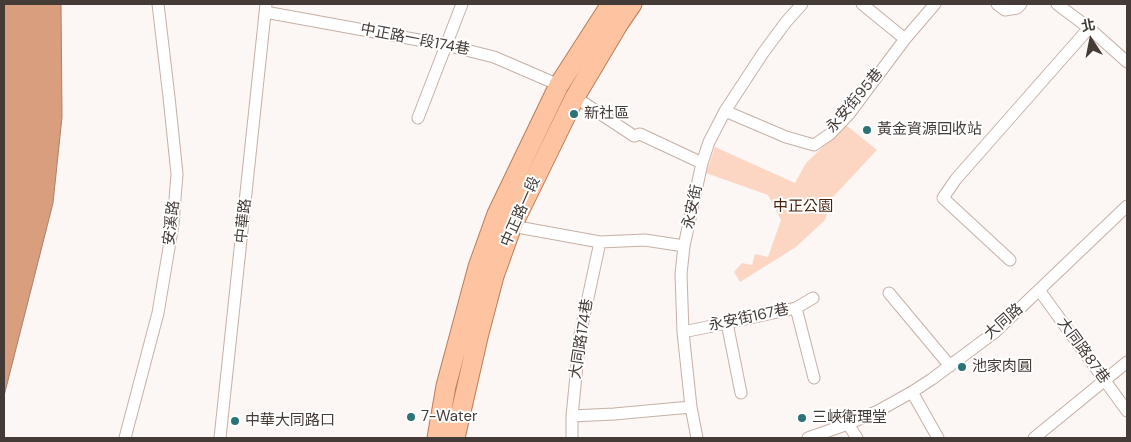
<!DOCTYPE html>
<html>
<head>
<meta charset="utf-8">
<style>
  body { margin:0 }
  #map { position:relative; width:1131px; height:442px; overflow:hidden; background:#fcf7f5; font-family:"DM Sans","Noto Sans TC",sans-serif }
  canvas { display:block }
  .frame { position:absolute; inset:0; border:5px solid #443b36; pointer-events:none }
  .north { position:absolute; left:1066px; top:15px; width:50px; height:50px; -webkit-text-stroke:4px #fff; paint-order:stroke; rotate:349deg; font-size:14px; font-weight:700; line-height:20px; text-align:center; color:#443b36 }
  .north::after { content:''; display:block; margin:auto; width:18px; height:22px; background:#443b36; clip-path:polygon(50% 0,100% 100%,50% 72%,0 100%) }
</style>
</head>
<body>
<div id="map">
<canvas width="1131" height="442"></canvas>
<div class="frame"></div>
<div class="north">北</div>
</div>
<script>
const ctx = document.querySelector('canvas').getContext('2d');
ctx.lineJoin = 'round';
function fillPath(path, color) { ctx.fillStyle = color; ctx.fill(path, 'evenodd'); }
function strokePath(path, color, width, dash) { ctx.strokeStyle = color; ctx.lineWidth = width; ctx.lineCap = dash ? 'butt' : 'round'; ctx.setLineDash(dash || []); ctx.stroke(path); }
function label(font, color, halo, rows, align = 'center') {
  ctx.font = font + ' "DM Sans","Noto Sans TC",sans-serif'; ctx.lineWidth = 4; ctx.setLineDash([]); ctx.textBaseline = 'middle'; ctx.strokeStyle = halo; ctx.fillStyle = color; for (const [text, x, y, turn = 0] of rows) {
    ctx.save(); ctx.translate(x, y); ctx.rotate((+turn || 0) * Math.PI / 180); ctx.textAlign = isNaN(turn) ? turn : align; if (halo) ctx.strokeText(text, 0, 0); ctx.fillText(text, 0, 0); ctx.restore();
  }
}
const green = new Path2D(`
  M846,125L877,150L833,197L825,220L796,247L740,282L734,272L742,263L752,265L755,254L768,257L781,220L768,195L706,173L715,147L795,183L806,163Z`);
const water = new Path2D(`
  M4,4H61L62,117L53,203L4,396Z`);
const street = new Path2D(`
  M862,4L905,39
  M997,4L1005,10L1017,8L1021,4
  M1057,4L1089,28L1127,62
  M265,12L446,45L494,57L559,85
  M575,97L634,136L640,134L702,163
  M725,111L786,137L814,145L830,134L849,114L905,39L935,4
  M418,118L462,4
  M512,226L600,242L645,240L684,246
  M1010,260L943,198L956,179L1089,28
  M1039,290L1127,411
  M889,293L950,366
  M796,308L814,378
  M727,323L741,393
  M683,332L727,323L796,308L813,298
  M912,392L938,438
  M572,416L614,414L691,407
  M848,424L857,438
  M125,438L158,313L173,224L177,174L169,97L158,4
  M220,438L266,4
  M572,438V416L580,335L600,242
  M697,438L691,407L683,332L681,274L684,246L702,163L709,142L725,111L763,53L786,22L802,4
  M808,438L848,424L878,411L912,392L932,379L995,332L1127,206
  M1034,438L1127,362`);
const primary = new Path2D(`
  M437,438L446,386L478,267L497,214L559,85L611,4
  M455,438L479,333L494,276L512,226L575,97L619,23L632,4`);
const markers = [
  [574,114,5,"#2a7478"],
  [867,130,5,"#2a7478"],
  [962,367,5,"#2a7478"],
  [411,417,5,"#2a7478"],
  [802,418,5,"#2a7478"],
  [235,421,5,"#2a7478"]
];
const streetNames = [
  ["中正路一段174巷",415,40,11],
  ["永安街95巷",855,101,-50],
  ["永安街",693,207,-78],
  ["中正路一段",521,212,-66],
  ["中華路",244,221,-84],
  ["安溪路",172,223,-83],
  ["永安街167巷",749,318,-12],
  ["大同路",1004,322,-41],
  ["大同路174巷",582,339,-81],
  ["大同路87巷",1083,351,54]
];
const poiNames = [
  ["新社區",584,114],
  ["黃金資源回收站",877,130],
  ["池家肉圓",972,367],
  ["7-Water",421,417],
  ["三峽衛理堂",812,418],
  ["中華大同路口",245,421]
];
const parkNames = [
  ["中正公園",803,207]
];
fillPath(green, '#fcd6c2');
fillPath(water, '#d89e7e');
strokePath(water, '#ac8068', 1);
strokePath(street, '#c6b0a4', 13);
strokePath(primary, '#bc7b54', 21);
strokePath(street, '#fff', 11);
strokePath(primary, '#fec4a2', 19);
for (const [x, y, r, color] of markers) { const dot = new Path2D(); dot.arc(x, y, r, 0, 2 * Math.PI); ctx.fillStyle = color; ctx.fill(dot); strokePath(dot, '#fff', 2); }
label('15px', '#443b36', '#fff', streetNames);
label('15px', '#443b36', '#fff', poiNames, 'left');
label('15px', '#4a240c', '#fff', parkNames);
</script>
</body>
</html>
